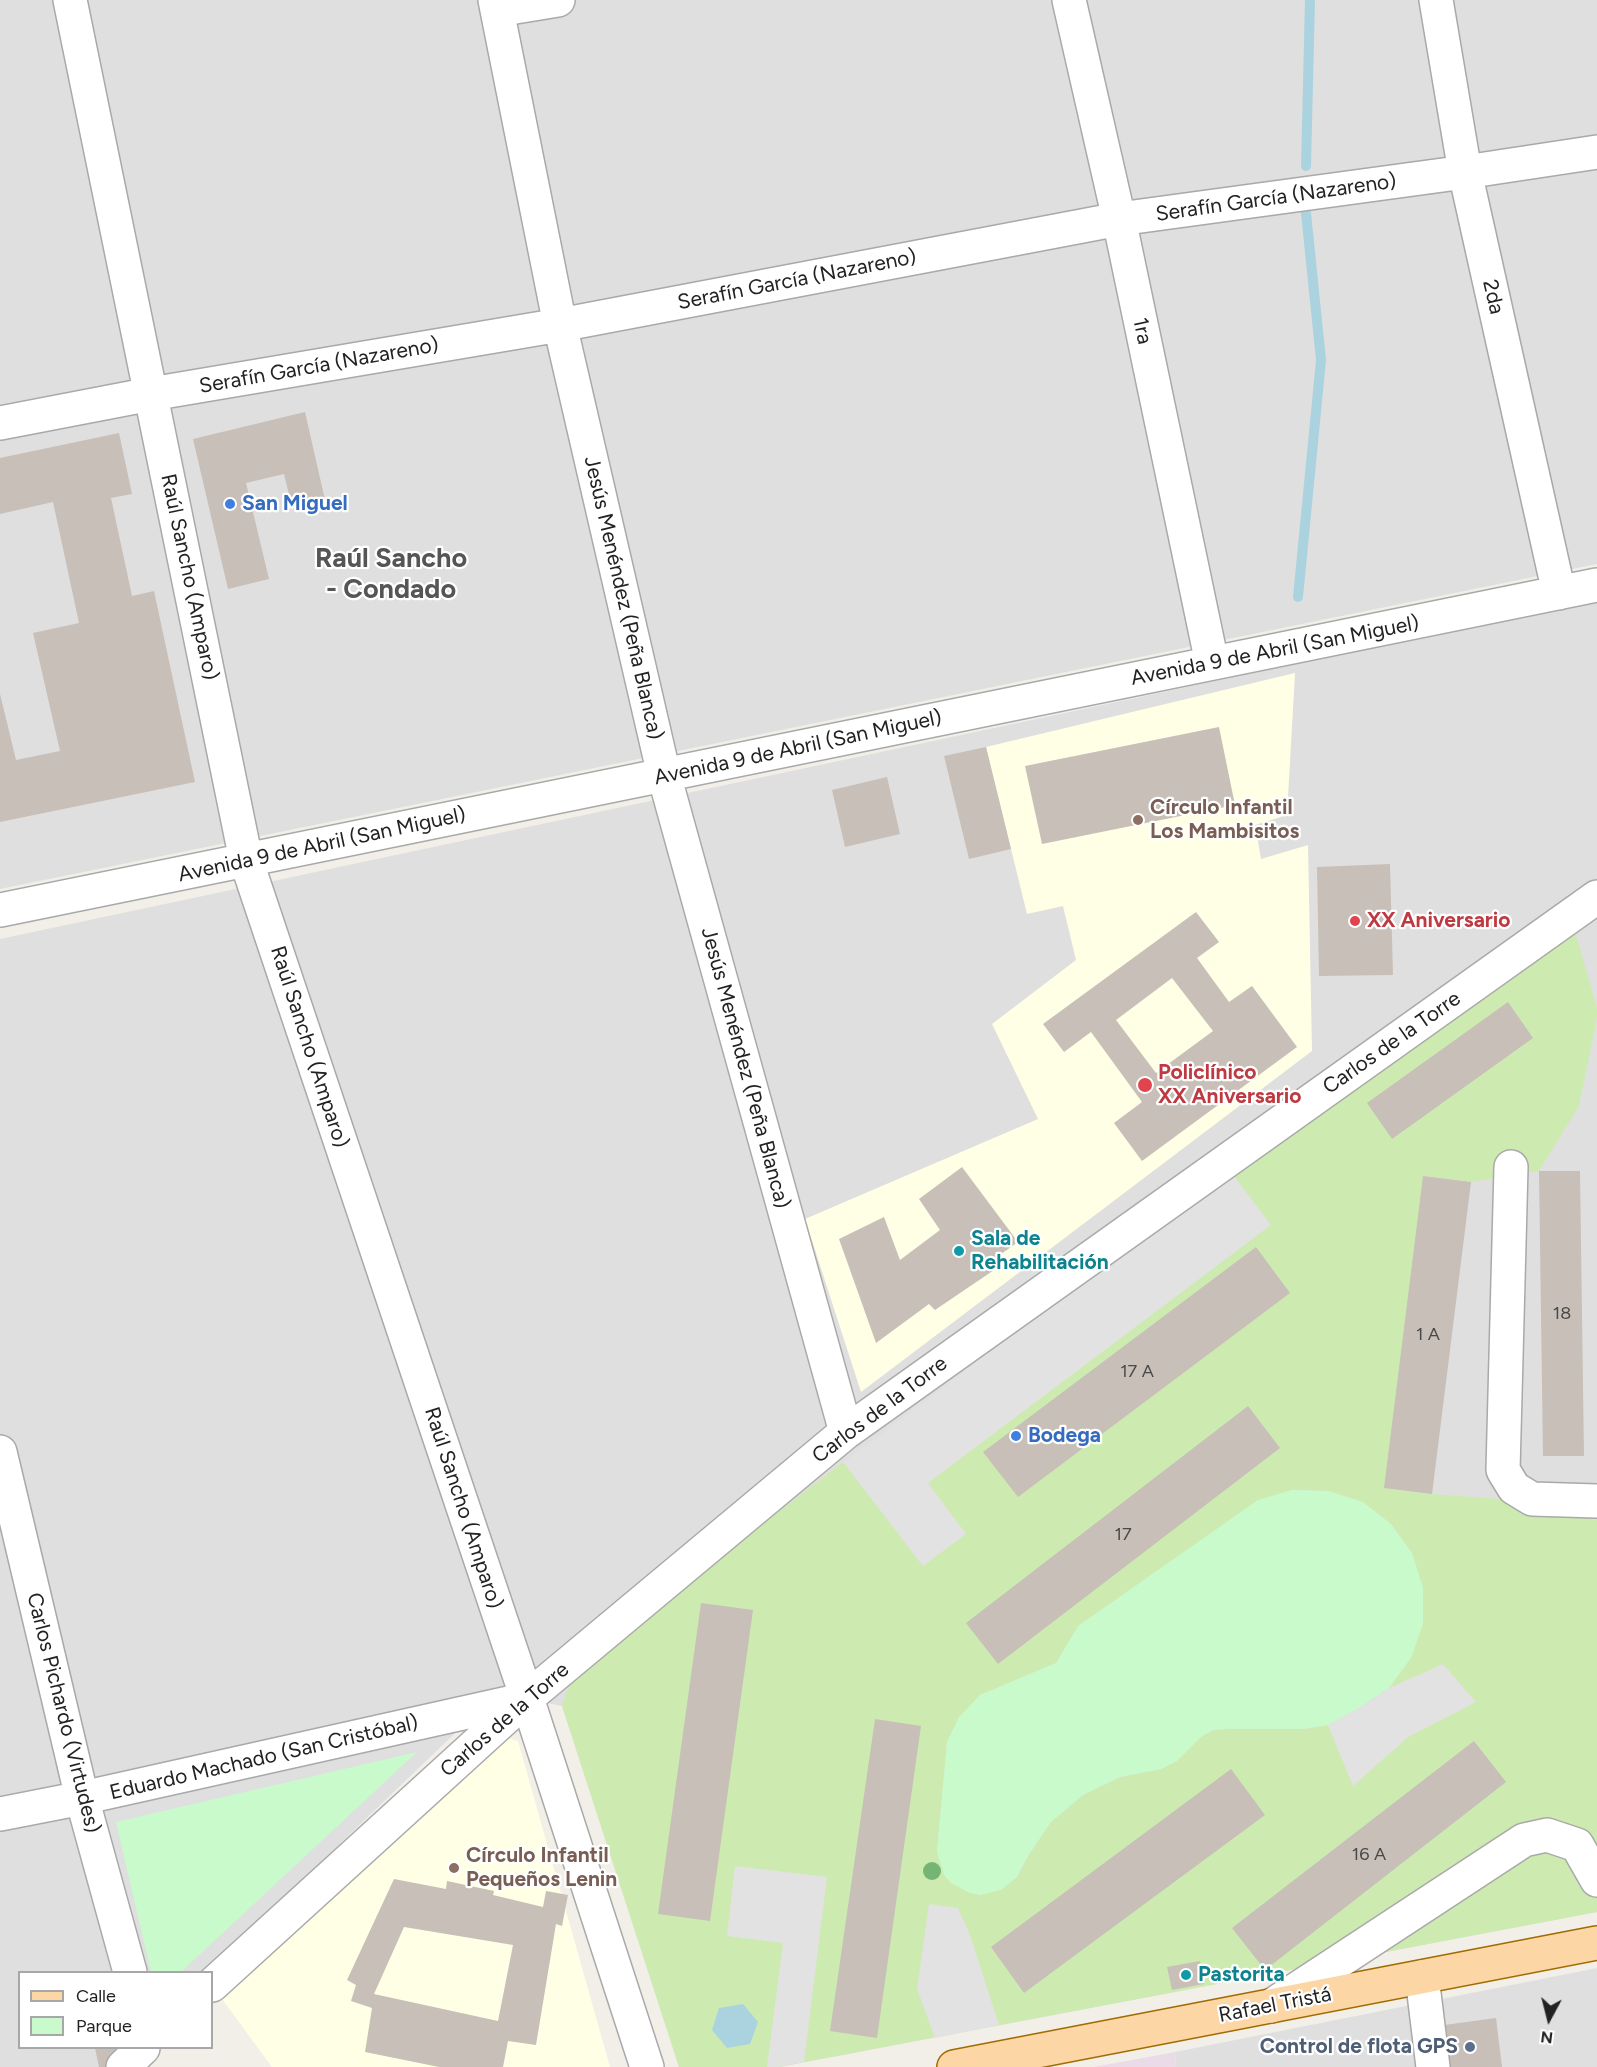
<!DOCTYPE html>
<html>
<head>
<meta charset="utf-8">
<style>
  body { margin:0 }
  #map { position:relative; width:1597px; height:2067px; overflow:hidden; background:#f2efe9; font-family:Figtree,sans-serif }
  canvas { display:block }
  .legend { position:absolute; left:18px; top:1971px; width:195px; height:78px; box-sizing:border-box; background:#fff; border:2px solid #a7a7a7; margin:0; padding:8px 10px; list-style:none; font-size:18px; color:#222 }
  .legend li { display:flex; align-items:center; gap:12px; height:30px }
  .legend b { width:30px; border:2px solid #a7a7a7 }
  .north { position:absolute; left:1519px; top:1989px; width:60px; height:60px; -webkit-text-stroke:4px #fff; paint-order:stroke; rotate:187deg; font-size:16px; font-weight:700; line-height:24px; text-align:center; color:#222 }
  .north::after { content:''; display:block; margin:auto; width:21px; height:27px; background:#222; clip-path:polygon(50% 0,100% 100%,50% 72%,0 100%) }
</style>
</head>
<body>
<div id="map">
<canvas width="1597" height="2067"></canvas>
<ul class="legend">
<li><b style="height:8px;background:#fcd6a4"></b>Calle</li>
<li><b style="height:16px;background:#c8facc"></b>Parque</li>
</ul>
<div class="north">N</div>
</div>
<script>
const ctx = document.querySelector('canvas').getContext('2d');
ctx.lineJoin = 'round';
function fillPath(path, color) { ctx.fillStyle = color; ctx.fill(path, 'evenodd'); }
function strokePath(path, color, width, dash) { ctx.strokeStyle = color; ctx.lineWidth = width; ctx.lineCap = dash ? 'butt' : 'round'; ctx.setLineDash(dash || []); ctx.stroke(path); }
function label(font, color, halo, rows, align = 'center') {
  ctx.font = font + ' Figtree,sans-serif'; ctx.lineWidth = 4.5; ctx.setLineDash([]); ctx.textBaseline = 'middle'; ctx.strokeStyle = halo; ctx.fillStyle = color; for (const [text, x, y, turn = 0] of rows) {
    ctx.save(); ctx.translate(x, y); ctx.rotate((+turn || 0) * Math.PI / 180); ctx.textAlign = isNaN(turn) ? turn : align; if (halo) ctx.strokeText(text, 0, 0); ctx.fillText(text, 0, 0); ctx.restore();
  }
}
const residential = new Path2D(`
  M0,0H1597V564L0,889Z
  M1597,600V1912L779,2067H679L562,1706L497,1693L206,1972H20V2048H128L109,2067H0V939Z
  M1597,1968V2067H1176L1175,2052Z`);
const industrial = new Path2D(`
  M1175,2052L1176,2067H1094Z`);
const education = new Path2D(`
  M1295,673L1287,815L1255,825L1261,859L1308,845L1312,1051L861,1392L805,1219L1038,1119L992,1024L1076,960L1063,906L1027,914L986,747Z
  M497,1735L518,1741L610,2067H272L219,1995Z`);
const grass = new Path2D(`
  M1575,931L1597,1008V1018L1579,1106L1539,1171L1471,1182L1424,1176L1385,1488L1432,1494L1597,1506V1912L779,2067H679L562,1706L575,1669L843,1462L1230,1171ZM1292,1490L1328,1491L1363,1502L1391,1524L1412,1553L1389,1688L1359,1708L1328,1725L1304,1729H1228L1214,1730L1201,1737L1177,1761L1161,1769L1120,1777L1083,1795L1051,1822L1028,1856L1017,1877L980,1895C957,1891 942,1874 937,1851L947,1742L980,1695L1056,1663Z`);
const park = new Path2D(`
  M1292,1490L1328,1491L1363,1502L1391,1524L1412,1553L1423,1588V1624L1411,1658L1389,1688L1359,1708L1328,1725L1304,1729H1228L1213,1730L1201,1737L1177,1761L1161,1769L1120,1777L1083,1795L1051,1822L1028,1856L1017,1877L1001,1890L980,1895L970,1893L951,1883L944,1875L937,1851L947,1742L959,1717L980,1695L1056,1663L1078,1626L1258,1500Z
  M417,1752L181,1972H151L116,1822Z`);
const parking = new Path2D(`
  M1230,1171L1271,1225L928,1483L966,1534L923,1566L843,1462Z
  M1443,1664L1476,1702L1408,1737L1353,1786L1328,1725L1359,1708L1389,1688Z
  M735,1866L827,1877L804,2062L779,2067H767L783,1943L727,1936Z
  M929,1904L958,1908L970,1935L999,2025L935,2038L917,1989Z`);
const water = new Path2D(`
  M743,2004L758,2022L750,2044L727,2048L712,2030L719,2008Z`);
const stream = new Path2D(`
  M1306,166L1310,0
  M1298,597L1321,360L1306,213`);
const building = new Path2D(`
  M305,412L325,500L292,507L284,474L246,483L269,579L228,589L193,439Z
  M119,433L132,494L111,498L132,596L154,591L195,782L0,822V694L16,760L60,751L33,633L79,623L53,502L0,514V458Z
  M1219,727L1235,805L1042,844L1025,766Z
  M986,747L1011,849L969,859L944,756Z
  M887,777L900,834L845,847L832,790Z
  M1390,864L1393,975L1319,976L1317,867Z
  M1196,912L1219,942L1197,958L1229,1002L1252,986L1297,1047L1142,1161L1114,1123L1142,1102L1091,1032L1064,1052L1043,1024ZM1172,978L1213,1031L1156,1073L1116,1020Z
  M1508,1002L1533,1038L1392,1139L1367,1103Z
  M962,1167L1018,1242L994,1259L1000,1266L935,1310L929,1304L876,1343L839,1239L884,1217L900,1260L940,1230L919,1199Z
  M1539,1171H1580L1584,1456H1543Z
  M1423,1176L1471,1182L1432,1494L1384,1488Z
  M1256,1247L1290,1293L1018,1497L983,1452Z
  M1248,1406L1280,1448L998,1664L966,1623Z
  M701,1603L753,1610L710,1921L658,1914Z
  M875,1719L921,1726L877,2038L830,2031Z
  M1474,1741L1506,1782L1265,1970L1232,1928Z
  M1231,1769L1265,1815L1024,1993L991,1947Z
  M394,1879L446,1889L447,1881L494,1891L493,1895L543,1907L546,1891L568,1895L562,1926L556,1924L536,2045L508,2041L503,2067H439L365,2052L372,2008L351,2001L356,1985L347,1980ZM404,1927L513,1945L498,2021L374,1994Z
  M1200,1961L1204,1984L1172,1990L1167,1967Z
  M1496,2018L1502,2067H1443L1437,2026Z
  M95,2048H122L109,2067H99Z`);
const minor = new Path2D(`
  M70,0L246,860L527,1698L647,2067
  M495,0L560,325L664,775L846,1432
  M1069,0L1119,219L1212,663
  M1436,0L1465,172L1559,593
  M497,10L558,0
  M0,423L151,394L560,325L1119,219L1465,172L1597,152
  M0,910L1597,585
  M1511,1167L1503,1470L1514,1488L1532,1499L1597,1501
  M0,1452L82,1798L130,1972
  M0,1814L82,1798L526,1699
  M1422,1977L1433,2067
  M212,1985L527,1698L846,1432L1597,897
  M1271,2006L1524,1840L1547,1835L1577,1845L1597,1880
  M123,2067L143,2048`);
const major = new Path2D(`
  M954,2067L1597,1943`);
const trees = [
  [932,1871]
];
const markers = [
  [230,504,6,"#3f7fe0"],
  [1138,820,6,"#8d6e63"],
  [1355,921,6,"#e0444e"],
  [1145,1085,8,"#e0444e"],
  [959,1251,6,"#0f9aa8"],
  [1016,1436,6,"#3f7fe0"],
  [454,1868,6,"#8d6e63"],
  [1186,1975,6,"#0f9aa8"],
  [1470,2047,6,"#5c6f8a"]
];
const numberNames = [
  ["18",1562,1314],
  ["1 A",1428,1335],
  ["17 A",1137,1372],
  ["17",1123,1535],
  ["16 A",1369,1855]
];
const streetNames = [
  ["Serafín García (Nazareno)",1276,198,-8],
  ["Serafín García (Nazareno)",797,280,-11],
  ["2da",1493,297,77],
  ["1ra",1142,331,78],
  ["Serafín García (Nazareno)",319,366,-10],
  ["Raúl Sancho (Amparo)",189,577,78],
  ["Jesús Menéndez (Peña Blanca)",623,598,77],
  ["Avenida 9 de Abril (San Miguel)",1275,651,-11],
  ["Avenida 9 de Abril (San Miguel)",798,748,-12],
  ["Avenida 9 de Abril (San Miguel)",322,845,-12],
  ["Carlos de la Torre",1392,1043,-35],
  ["Raúl Sancho (Amparo)",309,1047,72],
  ["Jesús Menéndez (Peña Blanca)",745,1068,75],
  ["Carlos de la Torre",880,1410,-37],
  ["Raúl Sancho (Amparo)",463,1508,72],
  ["Carlos Pichardo (Virtudes)",63,1713,76],
  ["Carlos de la Torre",505,1720,-41],
  ["Eduardo Machado (San Cristóbal)",264,1758,-13],
  ["Rafael Tristá",1275,2005,-11]
];
const shopNames = [
  ["San Miguel",242,504],
  ["Bodega",1028,1436]
];
const educationNames = [
  ["Círculo Infantil",1150,808],
  ["Los Mambisitos",1150,832],
  ["Círculo Infantil",466,1856],
  ["Pequeños Lenin",466,1880]
];
const healthNames = [
  ["XX Aniversario",1367,921],
  ["Policlínico",1158,1073],
  ["XX Aniversario",1158,1097]
];
const cultureNames = [
  ["Sala de",971,1239],
  ["Rehabilitación",971,1263],
  ["Pastorita",1198,1975]
];
const serviceNames = [
  ["Control de flota GPS",1458,2047]
];
const districtNames = [
  ["Raúl Sancho",391,559],
  ["- Condado",391,590]
];
fillPath(residential, '#e0dfdf');
fillPath(industrial, '#ebdbe8');
fillPath(education, '#ffffe5');
fillPath(grass, '#cdebb0');
fillPath(park, '#c8facc');
fillPath(parking, '#e2e2e2');
fillPath(water, '#aad3df');
strokePath(stream, '#aad3df', 10);
fillPath(building, '#c7bfb8');
strokePath(minor, '#a9a9a9', 36);
strokePath(major, '#a06b00', 36);
strokePath(minor, '#fff', 33);
strokePath(major, '#fcd6a4', 33);
ctx.fillStyle = '#74b475';
for (const [x, y] of trees) { ctx.beginPath(); ctx.arc(x, y, 9, 0, 2 * Math.PI); ctx.fill(); }
for (const [x, y, r, color] of markers) { const dot = new Path2D(); dot.arc(x, y, r, 0, 2 * Math.PI); ctx.fillStyle = color; ctx.fill(dot); strokePath(dot, '#fff', 2); }
label('18px', '#4b4948', null, numberNames);
label('21px', '#222', '#fff', streetNames);
label('bold 21px', '#366cbe', '#fff', shopNames, 'left');
label('bold 21px', '#785e54', '#fff', educationNames, 'left');
label('bold 21px', '#be3a42', '#fff', healthNames, 'left');
label('bold 21px', '#0d838f', '#fff', cultureNames, 'left');
label('bold 21px', '#4e5e75', '#fff', serviceNames, 'right');
label('bold 27px', '#555', '#fff', districtNames);
</script>
</body>
</html>
